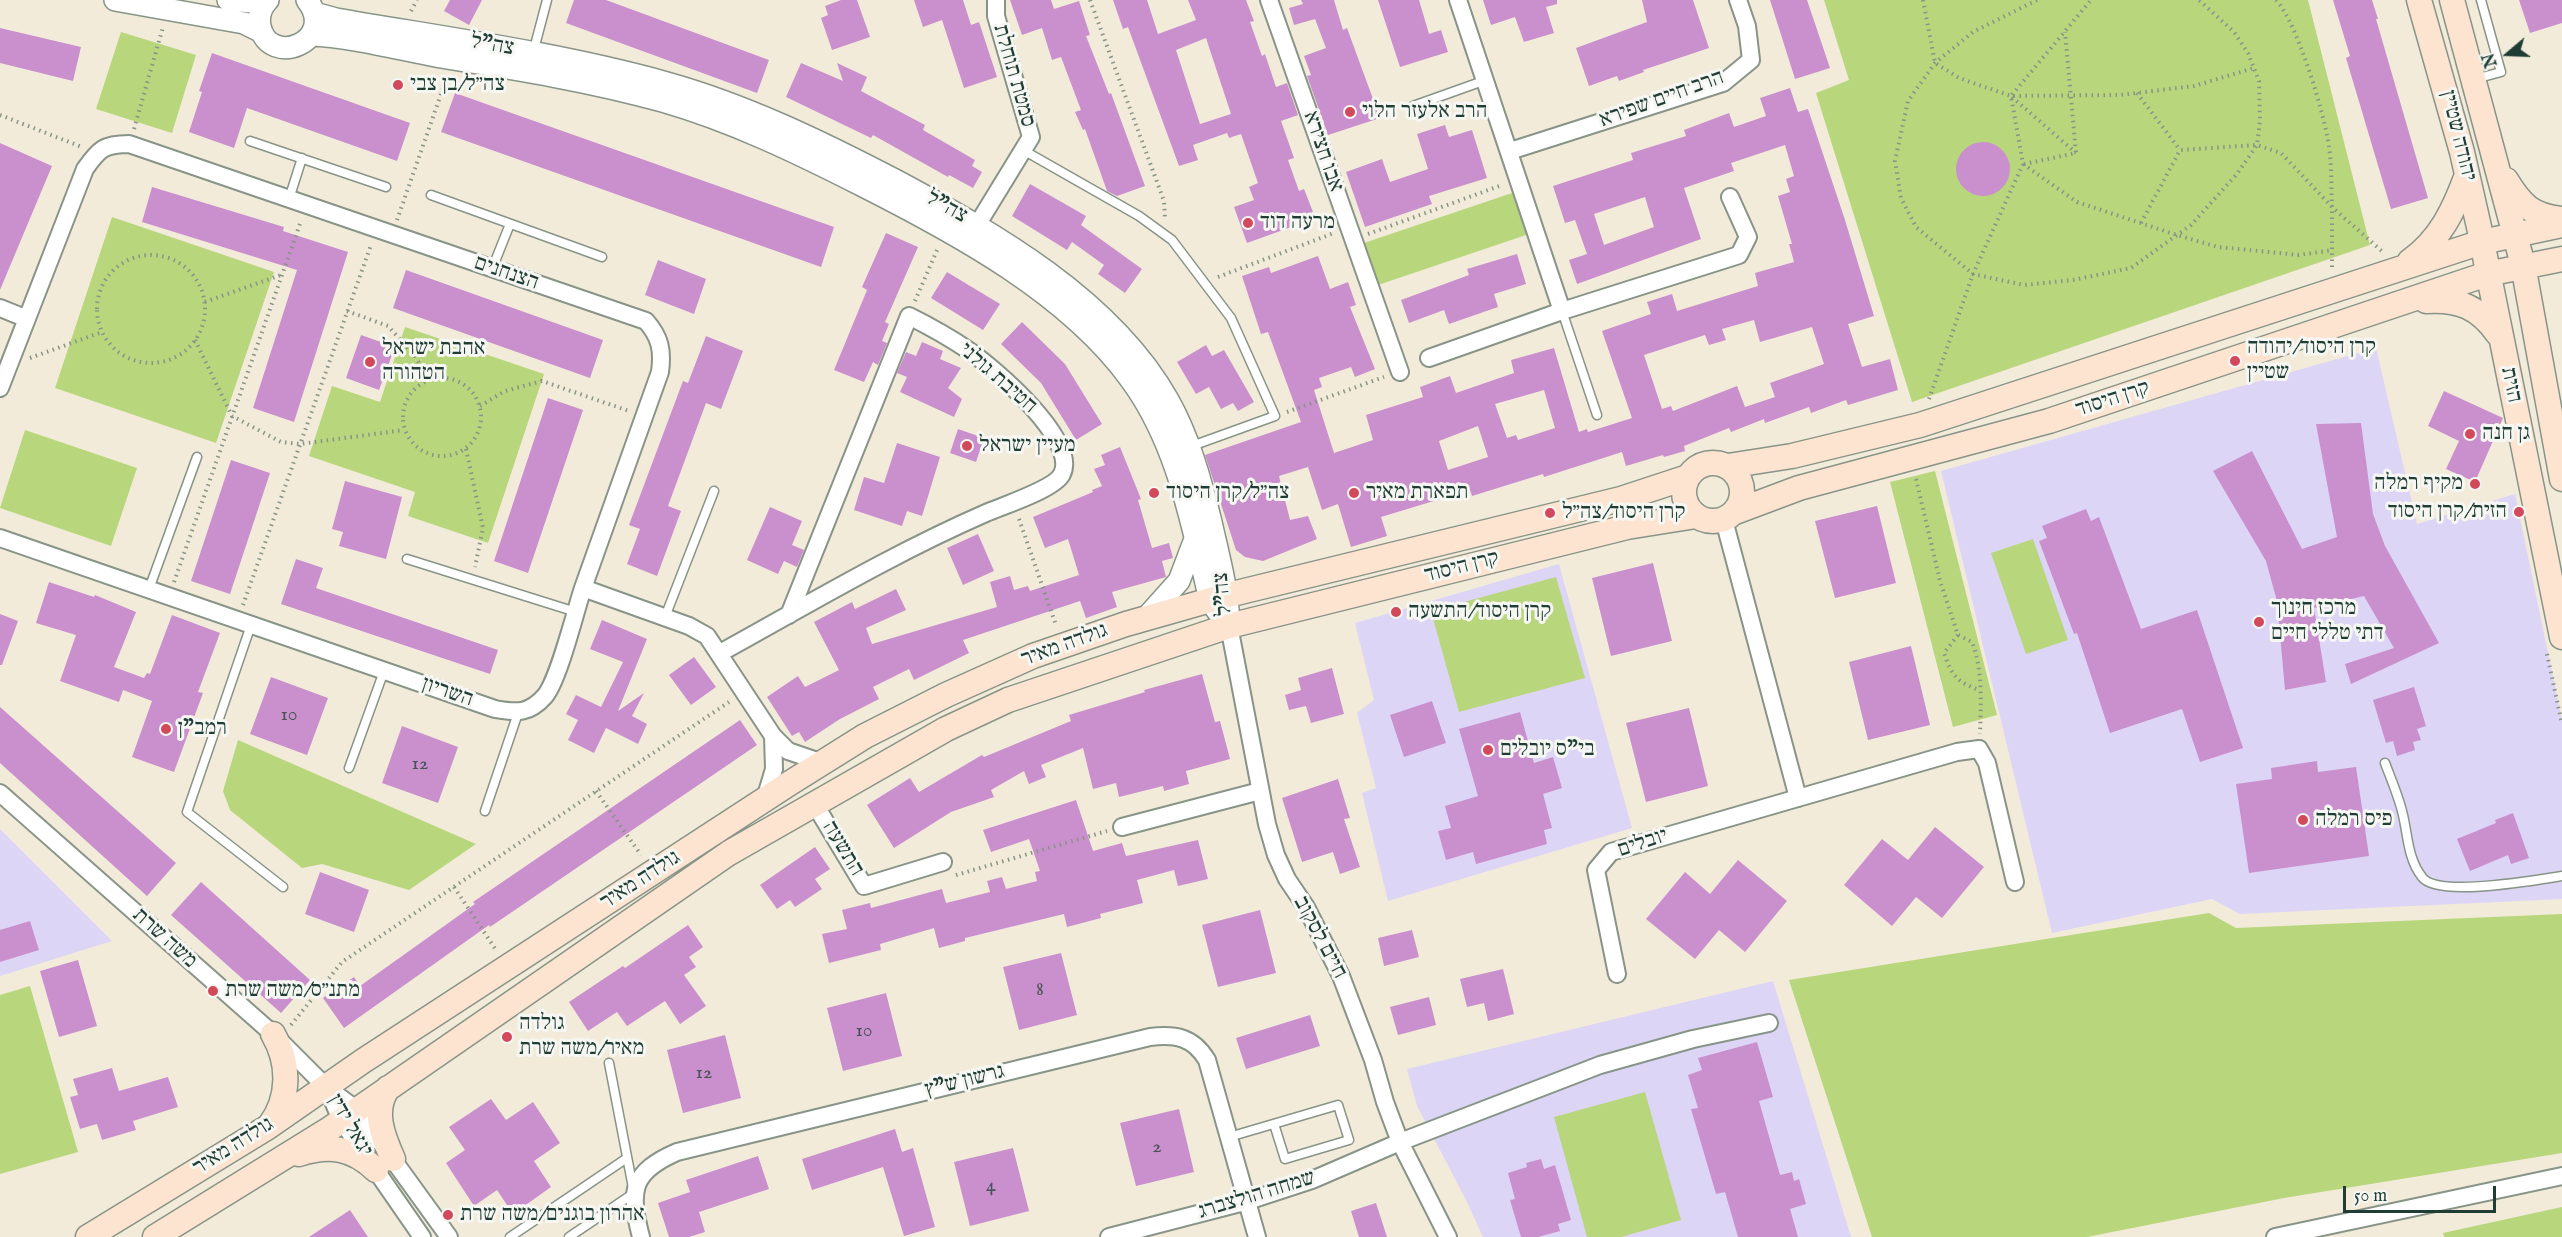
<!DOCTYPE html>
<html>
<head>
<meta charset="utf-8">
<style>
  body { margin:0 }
  #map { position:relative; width:2562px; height:1237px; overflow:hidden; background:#f2ebda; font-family:"IM FELL English",serif }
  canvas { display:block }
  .north { position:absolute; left:2478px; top:24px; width:60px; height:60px; -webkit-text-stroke:4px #f6f6f2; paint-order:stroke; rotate:251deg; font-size:16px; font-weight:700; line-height:24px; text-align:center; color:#1f3d34 }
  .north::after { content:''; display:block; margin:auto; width:21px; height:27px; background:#1f3d34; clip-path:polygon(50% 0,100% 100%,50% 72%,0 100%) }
  .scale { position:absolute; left:2343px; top:1186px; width:153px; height:27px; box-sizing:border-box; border:3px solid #1f3d34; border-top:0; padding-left:8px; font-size:18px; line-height:21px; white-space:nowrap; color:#1f3d34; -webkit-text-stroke:4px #f6f6f2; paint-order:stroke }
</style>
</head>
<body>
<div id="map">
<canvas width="2562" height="1237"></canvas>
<div class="north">N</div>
<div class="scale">50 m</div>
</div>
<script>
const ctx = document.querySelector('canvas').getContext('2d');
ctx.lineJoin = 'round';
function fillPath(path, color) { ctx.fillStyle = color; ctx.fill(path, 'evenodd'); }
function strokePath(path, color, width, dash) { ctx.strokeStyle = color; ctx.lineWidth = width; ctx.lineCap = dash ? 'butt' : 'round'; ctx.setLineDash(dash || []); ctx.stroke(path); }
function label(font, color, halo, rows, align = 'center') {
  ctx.font = font + ' "IM FELL English","Frank Ruhl Libre",serif'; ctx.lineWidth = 6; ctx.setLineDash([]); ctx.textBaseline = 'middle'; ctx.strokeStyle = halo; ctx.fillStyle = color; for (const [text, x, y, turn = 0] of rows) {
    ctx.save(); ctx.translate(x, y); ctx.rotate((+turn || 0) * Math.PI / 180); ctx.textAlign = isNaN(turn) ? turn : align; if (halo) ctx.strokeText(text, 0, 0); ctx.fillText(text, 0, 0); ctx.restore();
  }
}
const built = new Path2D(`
  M2376,348L2417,524L2515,494L2562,720V899L2240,914L2212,899L2052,933L1941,471Z
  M1559,564L1632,828L1388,901L1362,793L1376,788L1357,713L1374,700L1355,623Z
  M0,829L112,941L0,976Z
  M1773,981L1851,1237H1483L1466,1200L1417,1106L1407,1069Z`);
const green = new Path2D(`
  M1824,0H2308L2370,245L1912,402L1816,93L1849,80Z
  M121,32L196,55L172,133L96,109Z
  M1515,192L1529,234L1378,285L1364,243Z
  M112,217L274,272L216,443L55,388Z
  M405,327L544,374L488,543L408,516L415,492L309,456L332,386L380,402Z
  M25,430L137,468L111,546L0,508Z
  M1935,471L1997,715L1953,727L1890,482Z
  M2033,539L2068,640L2026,654L1991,553Z
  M1556,577L1585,678L1459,712L1431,611Z
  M238,740L476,844L409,890L322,864L302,868L230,810L223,791Z
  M2209,913L2236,928L2562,914V1153L2284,1198L2087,1237H1872L1789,980Z
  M30,986L78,1152L0,1174V995Z
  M1645,1092L1681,1220L1621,1237H1587L1554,1117Z
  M2562,1207V1237H2444L2443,1233Z`);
const building = new Path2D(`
  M450,0H482L469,25L444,11Z
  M574,0H606L769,60L757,93L566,23Z
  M841,0H857L870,37L832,50L821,18L828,15L825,6Z
  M914,0H963L971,25L979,22L997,77L964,88L942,20L923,27Z
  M1010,0H1051L1054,9L1079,1L1090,35L1086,36L1109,94L1111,93L1145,186L1117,196L1107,191L1085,129L1083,130L1075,112L1081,110L1061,57L1052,60L1042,28L1022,35Z
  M1113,0H1147L1158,34L1196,20L1188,0H1246L1254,21L1250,22L1262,56L1265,54L1276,87L1287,83L1298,115L1281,121L1294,158L1288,160L1299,191L1304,189L1313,212L1292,220L1294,226L1247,243L1234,207L1254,200L1249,187L1258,183L1241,134L1229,138L1227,133L1193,145L1198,160L1179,166L1128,27L1123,29ZM1206,38L1231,114L1200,124L1176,50Z
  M1301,0H1334L1343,30L1347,28L1380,118L1328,135L1307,76L1311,75L1304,56L1326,48L1315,19L1294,25L1289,8L1303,4Z
  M1378,0H1419L1429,34L1441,30L1448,52L1400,67Z
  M1483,0H1557V4L1546,7L1554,33L1524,42L1515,17L1491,25Z
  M1642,0H1693L1709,48L1643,70L1644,72L1619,81L1617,76L1589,86L1576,48L1647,22Z
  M1770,0H1807L1830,68L1795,79Z
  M2333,0H2372L2378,19H2376L2428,198L2391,209L2346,58L2350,56Z
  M2519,0H2562V23L2530,33Z
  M0,28L81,47L73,81L0,63Z
  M212,53L410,123L397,161L247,108L234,148L189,132L202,92L199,91Z
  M801,63L843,81L837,63L867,77L861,91L925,125L923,130L975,160L972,166L982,172L973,188L949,175L948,177L873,135L871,138L786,97Z
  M1790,88L1798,112L1808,109L1845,220L1874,316L1848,324L1862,367L1890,359L1898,390L1848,405L1846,400L1811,413L1809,407L1765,423L1764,419L1731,432L1729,428L1684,446L1685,451L1664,457L1663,455L1626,466L1622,452L1544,477L1543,474L1472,496L1470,490L1381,517L1387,536L1351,547L1338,504L1322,510L1308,467L1279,476L1290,520L1308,516L1317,539L1263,561L1245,557L1236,550L1205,455L1301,422L1268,332L1261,334L1242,276L1269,267L1271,273L1318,256L1330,289L1348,282L1356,305L1350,307L1375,369L1355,377L1351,367L1319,378L1322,387L1314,390L1334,453L1373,440L1366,415L1423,397L1420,387L1450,376L1456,393L1514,373L1511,360L1554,348L1579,432L1587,429L1588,432L1632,418L1602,331L1651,314L1647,302L1672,294L1677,311L1758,286L1755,273L1794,262L1789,244H1792L1778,196L1790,192L1786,179L1794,176L1785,145L1731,163L1734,171L1684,188L1701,239L1577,284L1569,260L1587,254L1575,220L1565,223L1553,186L1633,160L1631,153L1686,136L1684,130L1729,113L1734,127L1766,116L1760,98ZM1645,197L1654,227L1604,245L1594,214ZM1754,320L1760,342L1812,327L1824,364L1770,383L1775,397L1745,407L1737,386L1673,411L1671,406L1662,409L1644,355L1705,335L1709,345L1726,340L1722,329ZM1544,390L1555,428L1518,440L1516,435L1507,438L1495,404ZM1478,426L1488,457L1448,470L1439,441Z
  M455,93L834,227L821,267L441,132Z
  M1445,125L1449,137L1472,130L1487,178L1429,196L1432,204L1365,227L1346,172L1382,159L1390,182L1428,169L1417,134Z
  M1956 169a27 27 0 1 1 54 0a27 27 0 1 1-54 0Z
  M0,143L52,166L0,290Z
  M1030,184L1086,216L1081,225L1142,269L1125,293L1098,274L1104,265L1072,242L1067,250L1012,216Z
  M152,187L284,227L283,231L348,252L294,422L253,408L297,270L142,222Z
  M886,233L918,247L885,322L889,324L882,341L887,343L878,365L873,362L864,382L834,370L867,290L862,287Z
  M1517,254L1526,284L1494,294L1498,307L1449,324L1444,310L1409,323L1401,300L1469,275L1467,269Z
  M658,260L706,279L694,314L645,295Z
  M406,270L603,340L590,378L393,308Z
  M947,272L1000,304L983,330L931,298Z
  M1022,322L1065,364L1102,424L1076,440L1041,383L1001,344Z
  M361,335L395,347L379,390L346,378Z
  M706,336L743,351L721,409L706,403L668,506L681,511L657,576L627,564L640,529L629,525L683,381L688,383Z
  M922,342L943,351L940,359L961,368L948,388L962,399L954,417L900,392L907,377L897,373L906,352L916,356Z
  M1206,345L1212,356L1224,350L1254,402L1238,411L1233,403L1221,409L1209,387L1196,394L1177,362Z
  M2444,391L2503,418L2475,482L2446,469L2459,441L2428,426Z
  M548,398L583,410L528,573L494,561Z
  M2361,423L2373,514L2385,546L2439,643L2351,684L2345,664L2394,648L2364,596L2314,608L2326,682L2285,690L2277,601L2266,561L2213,471L2252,451L2302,549L2337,537L2316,424Z
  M958,429L984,438L976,462L950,453Z
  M897,443L940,457L922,516L907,511L902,526L854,510L864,477L884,483Z
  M1120,447L1141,499L1138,500L1152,548L1169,543L1173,558L1162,561L1166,577L1112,592L1117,607L1086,618L1080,601L963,640L969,653L914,680L909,669L873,687L879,699L840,719L805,742L799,732L792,736L767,697L798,676L805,687L839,670L814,622L852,602L855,609L896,589L906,610L866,628L872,644L997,607L990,582L1010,576L1014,590L1028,586L1030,591L1079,575L1068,539L1045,548L1033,517L1093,492L1092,490L1102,486L1094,469L1105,465L1101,455Z
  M231,460L270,473L230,594L191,581Z
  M345,481L402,497L386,559L339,546L343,532L332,529Z
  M1877,506L1896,583L1835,598L1815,521Z
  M770,507L802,521L792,545L804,550L797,567L784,561L778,574L747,560Z
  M2086,509L2091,521L2099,517L2141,629L2197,610L2243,748L2200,762L2182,709L2110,733L2077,633L2074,634L2039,541L2047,538L2042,526Z
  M978,534L994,571L963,585L947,548Z
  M296,559L323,568L316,588L498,650L490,674L281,604Z
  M1653,563L1672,641L1611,656L1592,578Z
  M49,582L94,597L95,595L136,612L114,667L144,678L147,673L150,674L172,615L220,633L198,692L203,693L174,772L132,757L152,701L123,690L119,702L60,681L76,635L36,623Z
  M0,614L18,621L2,665H0Z
  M602,620L647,639L618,711L644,693L632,716L647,724L638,744L606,728L594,753L568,740L578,720L566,714L576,695L601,707L623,662L590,649Z
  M1911,646L1930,725L1868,740L1849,662Z
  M694,657L716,687L691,705L669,675Z
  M1332,668L1344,714L1311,723L1306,706L1289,710L1285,695L1301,690L1298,678Z
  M1202,674L1215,722L1220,721L1230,759L1186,771L1189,784L1164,791L1163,786L1119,797L1116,783L1093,789L1083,748L1041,765L1046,777L1029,784L1024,771L991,790L994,797L951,812L894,848L867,805L910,778L919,792L982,755L984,757L1071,721L1069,715L1145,692L1144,690Z
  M271,677L328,698L307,755L250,734Z
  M2414,687L2426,726L2417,729L2421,740L2413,742L2415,750L2397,756L2393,741L2386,743L2373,700Z
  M1432,701L1446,743L1404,757L1390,715Z
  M0,707L176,863L147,896L0,763Z
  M1689,708L1708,786L1646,802L1626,723Z
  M1520,712L1534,763L1553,757L1562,788L1543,794L1552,828L1544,830L1547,844L1476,864L1473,852L1446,860L1438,831L1451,828L1445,806L1478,796L1459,729Z
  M740,720L757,745L490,927L489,925L344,1028L323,998L354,977L360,986L475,904L473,902Z
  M402,726L458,747L438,803L382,783Z
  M2317,761L2318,772L2356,767L2369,856L2249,873L2236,784L2272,779L2271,768Z
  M1338,779L1350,818L1344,819L1360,867L1340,874L1333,852L1302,862L1282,798Z
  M1076,800L1093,851L1122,843L1126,856L1198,840L1208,879L1178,886L1174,870L1137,880L1143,903L1100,914L1101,918L1067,927L1064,914L965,938V941L939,948L934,928L880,944L881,950L829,963L822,934L847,929L842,910L870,903L871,908L942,889L946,903L990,892L987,881L1002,877L1006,889L1037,881L1035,872L1040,871L1029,839L991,852L983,830Z
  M2513,813L2529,858L2511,864L2508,855L2470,871L2457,839L2496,823L2495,820Z
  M1935,827L1984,867L1942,918L1916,897L1892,926L1844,885L1882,839L1908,860Z
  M815,847L830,869L815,879L822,889L795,907L790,900L777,909L760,885Z
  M1738,860L1787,901L1745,952L1719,930L1695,959L1646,919L1685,872L1710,894Z
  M320,872L369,890L354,932L305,914Z
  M201,882L310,980L281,1013L171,915Z
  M1260,910L1276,973L1218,987L1202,925Z
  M30,921L39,950L0,962V930Z
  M688,925L703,947L689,957L696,967L684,975L706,1006L680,1024L665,1001L627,1026L617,1012L588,1031L569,1002L623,966L625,968Z
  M1412,930L1419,957L1384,966L1378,938Z
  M1061,953L1077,1015L1019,1030L1003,967Z
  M78,960L97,1026L59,1037L40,971Z
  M1503,969L1514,1014L1488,1021L1484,1003L1467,1007L1460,979Z
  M886,993L902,1056L843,1071L827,1008Z
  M1429,997L1436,1025L1398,1035L1390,1007Z
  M1310,1015L1320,1046L1246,1069L1236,1038Z
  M725,1035L741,1098L683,1113L667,1050Z
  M1757,1042L1773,1097L1759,1101L1780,1175L1792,1172L1794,1181L1799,1179L1806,1204L1790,1209L1798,1237H1738L1725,1192L1716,1194L1691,1109L1698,1108L1688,1075L1702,1070L1698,1058Z
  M112,1068L119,1091L168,1077L178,1107L133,1121L136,1130L102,1140L97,1124L80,1129L70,1097L78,1095L73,1079Z
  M491,1099L506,1120L533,1102L560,1143L534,1161L551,1187L513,1214L497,1190L474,1206L446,1163L465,1150L449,1127Z
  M1179,1109L1194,1172L1136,1186L1120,1123Z
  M895,1129L902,1152L913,1148L935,1227L904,1236L883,1167L812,1190L802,1159Z
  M1013,1148L1029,1211L970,1226L954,1162Z
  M758,1156L769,1189L699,1212L705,1232L689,1237H669L658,1203L690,1192L686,1180Z
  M1541,1159L1544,1169L1555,1165L1571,1220L1558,1224L1560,1231L1538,1237H1521L1510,1200L1515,1199L1508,1173L1527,1167L1526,1163Z
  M1376,1203L1387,1237H1359L1351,1211Z
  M350,1210L368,1237H309Z`);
const path = new Path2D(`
  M1090,0L1164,201L1165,219
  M1923,0L1935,63L1959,78L2011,96L2120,95L2194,86L2254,68
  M2037,0L1973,32L1935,63L1908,101L1895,161L1901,198L1916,227L1973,274L2024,285L2073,280L2131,268L2191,225L2237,174L2257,145L2260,121L2259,81L2248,53L2234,32L2199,0
  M2276,0C2297,22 2325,115 2329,147C2332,167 2331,187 2332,207L2384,253
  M411,11L417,0
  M2137,93L2180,150
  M2012,97L2076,153
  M0,115L82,147
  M134,129L163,27
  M2023,164L2077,202L2177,235L2218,247L2299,255L2333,250
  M2024,164L2076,153L2065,32
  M397,220L447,77
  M2141,223L2180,150L2257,145L2281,153L2332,207V270
  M1368,234L1502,185
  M97 309a54 54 0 1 1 108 0a54 54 0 1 1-108 0Z
  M1218,277L1334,233
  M915,301L938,248
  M205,302L281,275
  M347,311L388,326L415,356L429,380
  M195,340L232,416L281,442L300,444L404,430
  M30,358L102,332
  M403 417a39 39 0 1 1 78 0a39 39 0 1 1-78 0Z
  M1929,399L1973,274L2023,164L2011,96L2091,0
  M480,406L505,391L542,381L629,411
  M1287,412L1384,377
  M466,449L483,528L475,567
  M1916,479L1940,581L1958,635L1972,642C1983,670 1981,703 1980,734
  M1019,519L1056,625
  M174,582L301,221
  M243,605L371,245
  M1958,635L1944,653C1952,676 1957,682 1979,690
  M2547,654L2562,724
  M596,791L641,855
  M956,875L1107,831
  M454,887L496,950
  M291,1025L342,962L729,702`);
const service = new Path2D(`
  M533,53L547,0
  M2475,79L2501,72L2481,0
  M1413,106L1486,80
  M250,141L386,187
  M1023,150L1139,216L1172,240L1231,318L1275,416L1189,447
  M431,195L602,257
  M289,199L302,158
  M492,269L510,224
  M1562,311L1597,415
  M407,559L576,612
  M149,589L197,457
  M665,617L714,491
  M251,625L187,812L283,887
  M2385,763C2391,779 2398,795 2402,811C2408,833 2407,858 2422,877C2437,898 2536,880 2562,876
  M349,768L384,671
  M485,811L518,713
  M1229,1137L1338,1105L1349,1140L1285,1159L1274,1124
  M510,1237L627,1158
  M569,1237L634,1193L609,1063`);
const minor = new Path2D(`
  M1269,0L1400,372
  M1458,0L1562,311
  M1510,151L1723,83L1751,60L1747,26L1738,0
  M971,235L1031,137L996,16V0
  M0,308L25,318
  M1429,358L1562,311L1739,255L1748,237L1730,197
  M0,388L85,169C99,149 104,144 129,144L646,321C660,337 663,350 660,372C634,444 608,516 583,588C575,612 559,679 545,696C529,714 517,713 495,709L0,538
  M1724,520L1798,798
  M583,588L689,626L707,636L773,736L788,751L823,763
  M1229,626L1267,824L1276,855L1287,879L1306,907L1341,976L1373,1060L1385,1102L1400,1142L1448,1237
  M720,653C807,605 894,553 986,513C1002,506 1055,489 1062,474C1079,440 993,367 968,350C949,337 929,326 909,316L789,615
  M0,793L273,1034L326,1087L357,1110L449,1237
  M765,799L774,769L773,736
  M814,803L864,886L943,862
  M1122,827L1260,791
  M1617,974L1596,870L1611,852L1957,752L1979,749L1987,763L2015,882
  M327,1087L341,1120L422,1237
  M641,1237C629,1191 631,1172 677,1152L1150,1037C1176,1034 1193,1037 1207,1060L1257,1237
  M1109,1237L1248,1201L1312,1180L1400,1142L1600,1065L1693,1039L1769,1023
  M2275,1237L2562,1176`);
const tertiary = new Path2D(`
  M115,0L244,23L262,32
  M228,0L265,3
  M268,0C261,7 258,16 260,26C269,69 339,41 307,0
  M314,13L336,19C446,38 559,53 667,83C746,105 822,142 895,180C994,233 1111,299 1168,400C1189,437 1201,481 1211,522C1219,558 1228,589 1229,626
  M311,35C350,36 402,50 441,57C515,69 590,81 662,101C732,121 798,153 863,186C956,233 1069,294 1131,380C1178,444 1192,525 1210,600L1218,612
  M1145,619L1179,581L1195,539`);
const secondary = new Path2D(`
  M2419,0L2462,152L2479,227L2562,637
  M2452,0L2523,265L2562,479
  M2506,180C2521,205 2532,216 2562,219
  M2410,261C2440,240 2454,210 2467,175
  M2426,301C2459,299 2479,307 2498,334
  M1684 492a29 29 0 1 1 58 0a29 29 0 1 1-58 0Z
  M1728,466L1792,456L1920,425L2482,242L2562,225
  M1735,512L1799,488L2049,421L2487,274L2562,259
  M388,1088C372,1110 383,1137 393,1159
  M270,1125C290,1098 290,1063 273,1034
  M299,1154C330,1144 353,1148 376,1170
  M88,1237L268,1127L363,1061L790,783L865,736L946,695L1033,656L1126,624L1228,595L1621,499L1688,477
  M155,1237L328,1130L729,853L946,729L1008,700L1229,626L1627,527L1696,516`);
const markers = [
  [398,85,6,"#d1495b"],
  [1350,112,6,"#d1495b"],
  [1248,223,6,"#d1495b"],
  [2235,361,6,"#d1495b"],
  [370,362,6,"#d1495b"],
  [2470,434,6,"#d1495b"],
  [967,446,6,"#d1495b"],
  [2475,484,6,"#d1495b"],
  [1154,493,6,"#d1495b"],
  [1354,493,6,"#d1495b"],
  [2519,512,6,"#d1495b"],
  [1550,513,6,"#d1495b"],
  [1396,612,6,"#d1495b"],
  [2259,622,6,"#d1495b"],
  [166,729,6,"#d1495b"],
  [1488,750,6,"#d1495b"],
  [2303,820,6,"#d1495b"],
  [213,991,6,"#d1495b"],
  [507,1037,6,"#d1495b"],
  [448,1215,6,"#d1495b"]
];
const numberNames = [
  ["10",289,716],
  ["12",420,765],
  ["8",1040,991],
  ["10",864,1032],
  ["12",704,1074],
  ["2",1157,1148],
  ["4",991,1187]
];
const streetNames = [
  ["צה\"ל",492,46,10],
  ["סמטת תוחלת",1013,76,74],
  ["הרב חיים שפירא",1662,100,-20],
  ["יהודה שטיין",2457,136,76],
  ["אבו חצירא",1322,152,71],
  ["צה\"ל",946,208,29],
  ["הצנחנים",506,274,19],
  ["חטיבת גולני",997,379,41],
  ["הזית",2510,385,78],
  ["קרן היסוד",2113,400,-18],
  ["קרן היסוד",1462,568,-14],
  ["צה\"ל",1224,594,-95],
  ["גולדה מאיר",1065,646,-20],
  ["השריון",447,693,19],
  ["יובלים",1643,844,-18],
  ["התשעה",842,849,59],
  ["גולדה מאיר",641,881,-33],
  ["חיים לסקוב",1319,938,62],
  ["משה שרת",164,939,42],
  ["גרשון ש\"ץ",965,1082,-14],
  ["יגאל ידין",349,1126,60],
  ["גולדה מאיר",234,1147,-32],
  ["שמחה הולצברג",1257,1196,-17]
];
const poiNames = [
  ["צה״ל/בן צבי",410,85],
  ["הרב אלעזר הלוי",1362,112],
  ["מרעה דוד",1260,223],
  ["קרן היסוד/יהודה",2247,348],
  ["שטיין",2247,373],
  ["אהבת ישראל",382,349],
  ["הטהורה",382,374],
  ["גן חנה",2482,434],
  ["מעיין ישראל",979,446],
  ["מקיף רמלה",2463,484,"right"],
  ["צה״ל/קרן היסוד",1166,493],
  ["תפארת מאיר",1366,493],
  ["הזית/קרן היסוד",2507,512,"right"],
  ["קרן היסוד/צה״ל",1562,513],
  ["מרכז חינוך",2271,609],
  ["דתי טללי חיים",2271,634],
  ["קרן היסוד/התשעה",1408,612],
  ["רמב\"ן",178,729],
  ["בי\"ס יובלים",1500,750],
  ["פיס רמלה",2315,820],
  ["מתנ״ס/משה שרת",225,991],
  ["גולדה",519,1024],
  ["מאיר/משה שרת",519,1049],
  ["אהרון בוגנים/משה שרת",460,1215]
];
fillPath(built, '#ddd5f6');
fillPath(green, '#b8d67c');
fillPath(building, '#ca90cd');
strokePath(service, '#889487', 11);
strokePath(minor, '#889487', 20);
strokePath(tertiary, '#889487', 24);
strokePath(secondary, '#889487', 27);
strokePath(path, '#889487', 4, [1.5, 4.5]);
strokePath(service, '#fff', 8);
strokePath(minor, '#fff', 16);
strokePath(tertiary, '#fff', 21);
strokePath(secondary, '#fde4d1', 24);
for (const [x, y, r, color] of markers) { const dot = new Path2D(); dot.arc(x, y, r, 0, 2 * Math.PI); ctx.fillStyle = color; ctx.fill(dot); strokePath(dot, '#f6f6f2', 2); }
label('20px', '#4a525a', null, numberNames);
label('22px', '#1f3d34', '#f6f6f2', streetNames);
label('22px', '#1f3d34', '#f6f6f2', poiNames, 'left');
</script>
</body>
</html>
